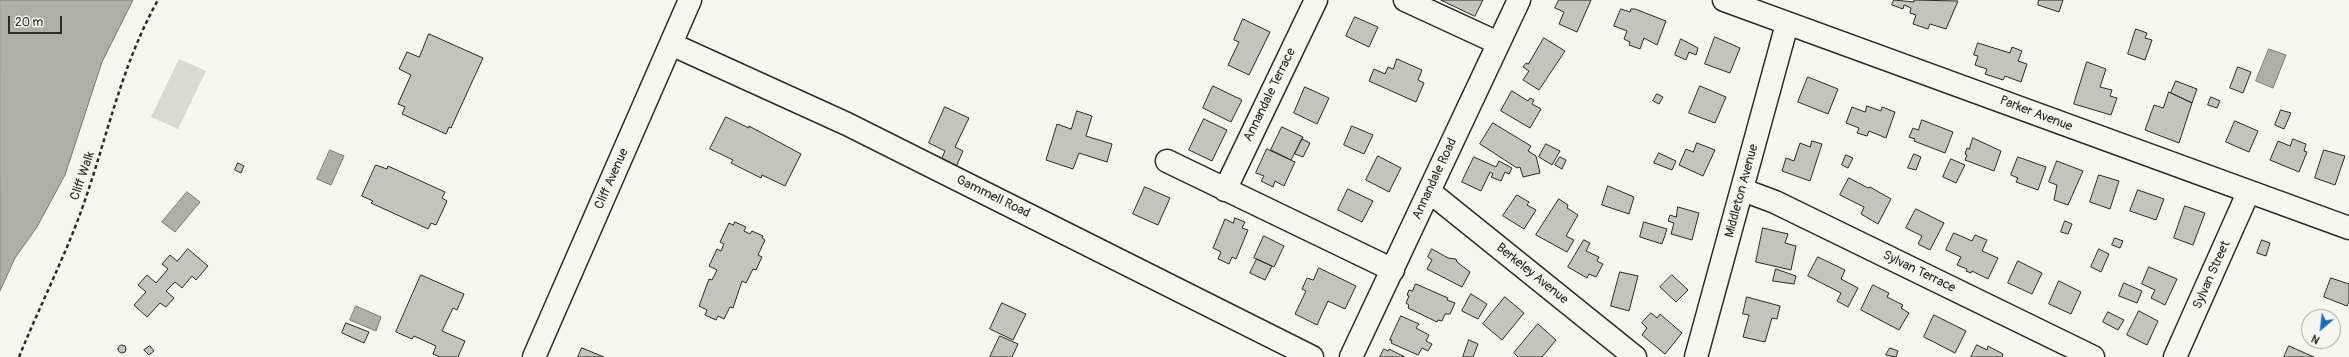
<!DOCTYPE html>
<html>
<head>
<meta charset="utf-8">
<style>
  body { margin:0 }
  #map { position:relative; width:2349px; height:357px; overflow:hidden; background:#f6f6f2; font-family:Pangolin,sans-serif }
  canvas { display:block }
  .north { position:absolute; left:2301px; top:309px; width:40px; height:40px; box-sizing:border-box; background:#f6f6f2; border:1px solid #a5a5a2; border-radius:50%; rotate:208deg; font-size:11px; font-weight:700; line-height:16px; text-align:center; color:#2b2b2b }
  .north::after { content:''; display:block; margin:auto; width:14px; height:18px; background:#1f6fb2; clip-path:polygon(50% 0,100% 100%,50% 72%,0 100%) }
  .scale { position:absolute; left:8px; top:16px; width:54px; height:18px; box-sizing:border-box; border:2px solid #2b2b2b; border-top:0; padding-left:5px; font-size:12px; line-height:14px; white-space:nowrap; color:#2b2b2b; -webkit-text-stroke:3px #f6f6f2; paint-order:stroke }
</style>
</head>
<body>
<div id="map">
<canvas width="2349" height="357"></canvas>
<div class="north">N</div>
<div class="scale">20 m</div>
</div>
<script>
const ctx = document.querySelector('canvas').getContext('2d');
ctx.lineJoin = 'round';
function fillPath(path, color) { ctx.fillStyle = color; ctx.fill(path, 'evenodd'); }
function strokePath(path, color, width, dash) { ctx.strokeStyle = color; ctx.lineWidth = width; ctx.lineCap = dash ? 'butt' : 'round'; ctx.setLineDash(dash || []); ctx.stroke(path); }
function label(font, color, halo, rows, align = 'center') {
  ctx.font = font + ' Pangolin,sans-serif'; ctx.lineWidth = 4; ctx.setLineDash([]); ctx.textBaseline = 'middle'; ctx.strokeStyle = halo; ctx.fillStyle = color; for (const [text, x, y, turn = 0] of rows) {
    ctx.save(); ctx.translate(x, y); ctx.rotate((+turn || 0) * Math.PI / 180); ctx.textAlign = isNaN(turn) ? turn : align; if (halo) ctx.strokeText(text, 0, 0); ctx.fillText(text, 0, 0); ctx.restore();
  }
}
const green = new Path2D(`
  M179,59L206,71L178,129L151,117Z`);
const water = new Path2D(`
  M0,0H133L102,62L65,175L37,227L15,258L0,291Z
  M2269,49L2286,55L2273,88L2256,81Z
  M330,150L344,156L331,185L317,179Z
  M187,192L200,202L175,232L162,222Z
  M356,306L381,317L376,331L350,320Z`);
const building = new Path2D(`
  M1441,0H1483L1475,16Z
  M1559,0H1591L1577,32L1559,24L1564,12L1555,8Z
  M1894,0L1914,2V0L1958,1L1946,29L1930,24L1928,29L1913,24L1916,15L1910,13L1911,8L1904,5L1903,9L1892,5Z
  M2039,0H2063L2059,12L2038,5Z
  M1621,9L1630,12L1631,9H1635L1666,21L1657,45L1644,38L1640,49L1629,45L1630,42L1624,39L1627,31L1614,26Z
  M1355,17L1378,27L1369,47L1346,36Z
  M1243,19L1270,32L1249,75L1228,65L1239,42L1234,40Z
  M2136,29L2147,33L2145,38L2152,40L2145,60L2128,54Z
  M429,34L483,58L451,128L449,127L446,134L402,114L405,107L398,104L411,75L399,69L407,52L419,57Z
  M1715,37L1740,48L1730,73L1705,64Z
  M1544,38L1565,51L1539,90L1523,80L1529,71L1523,67L1526,63L1528,64Z
  M1681,39L1698,48L1696,55L1689,52L1686,60L1675,55Z
  M1978,43L2010,53L2012,47L2022,51L2018,61L2027,64L2021,82L2005,76L2003,80L1985,74L1987,69L1975,65L1978,56L1974,55Z
  M1397,59L1422,70L1418,80L1424,83L1416,102L1369,81L1374,69L1385,74L1388,67L1393,69Z
  M2087,62L2106,69L2100,87L2112,90L2110,96L2117,98L2111,115L2074,104Z
  M2238,67L2251,72L2243,93L2230,88Z
  M1808,77L1838,89L1828,114L1798,102Z
  M2176,81L2197,89L2192,103L2171,93Z
  M1213,86L1242,100L1231,122L1203,108Z
  M1700,86L1726,97L1715,123L1689,113Z
  M1305,87L1329,98L1317,124L1294,113Z
  M1512,91L1528,101L1530,98L1534,100L1532,104L1541,109L1530,128L1501,111Z
  M2169,92L2192,103L2179,143L2145,130L2154,105L2163,108Z
  M1657,94L1663,97L1659,104L1653,101Z
  M2211,97L2220,101L2217,108L2208,105Z
  M1867,106L1881,111L1882,107L1895,112L1886,138L1869,131L1867,136L1857,133L1859,128L1846,123L1852,107L1865,112Z
  M945,107L969,118L955,147L963,151L956,167L941,160L945,151L929,143Z
  M2281,110L2291,113L2284,129L2275,125Z
  M1077,111L1092,116L1086,136L1112,144L1107,162L1079,153L1073,169L1046,160L1057,124L1071,129Z
  M726,117L749,128V126L801,154L785,186L762,175L761,178L731,163L733,160L710,149Z
  M1204,119L1227,130L1212,161L1189,150Z
  M1922,120L1953,132L1945,153L1914,141L1915,139L1909,137L1913,128L1918,130Z
  M2235,121L2258,131L2249,152L2226,142Z
  M1493,123L1531,146L1528,151L1536,156L1540,173L1523,177L1520,167L1517,168L1480,144Z
  M1352,126L1373,135L1364,154L1344,145Z
  M1282,127L1303,137L1291,160L1271,150Z
  M1973,138L2001,151L1994,171L1965,160L1967,155L1965,154L1967,148L1969,149Z
  M1302,139L1310,143L1303,157L1295,154Z
  M2293,139L2306,144L2304,151L2307,152L2299,172L2270,160L2278,141L2290,146Z
  M1812,141L1822,144L1810,181L1782,171L1786,158L1794,161L1800,143L1810,147Z
  M1697,143L1715,150L1703,176L1679,165L1686,149L1693,152Z
  M1546,144L1560,151L1552,165L1539,157Z
  M1267,149L1295,162L1284,186L1275,181L1273,187L1261,181L1264,176L1256,173Z
  M2324,150L2345,156L2335,185L2315,178Z
  M1659,153L1676,161L1672,170L1654,163Z
  M1914,154L1921,157L1916,170L1908,168Z
  M1846,155L1853,158L1848,168L1842,165Z
  M1378,156L1401,168L1389,192L1366,180Z
  M1474,157L1496,167L1499,161L1512,168L1509,174L1505,172L1501,181L1491,177L1493,174L1490,172L1481,191L1462,182Z
  M1560,157L1566,160L1562,169L1555,165Z
  M2018,157L2046,167L2038,190L2016,182L2018,178L2011,175Z
  M1951,159L1965,165L1956,183L1943,177Z
  M2057,161L2083,171L2068,205L2054,200L2057,185L2049,182Z
  M238,163L244,166L241,173L235,170Z
  M376,165L387,169L388,166L445,192L442,198L447,201L436,225L431,223L428,229L371,203L373,201L362,196Z
  M2099,175L2119,181L2110,209L2090,202Z
  M1849,178L1868,188L1870,187L1891,199L1878,224L1861,214L1864,207L1840,195Z
  M1608,186L1634,197L1629,214L1602,205Z
  M1145,187L1170,198L1158,225L1133,214Z
  M1348,189L1373,201L1362,222L1338,210Z
  M2138,190L2164,199L2156,220L2130,211Z
  M1517,195L1529,202L1527,205L1536,210L1524,229L1503,216Z
  M1559,199L1568,205L1567,208L1578,215L1566,236L1574,240L1567,252L1536,235Z
  M2185,206L2205,213L2193,245L2174,238Z
  M1678,207L1699,213L1692,240L1671,234L1674,223L1668,221L1670,215L1676,217Z
  M1916,209L1944,223L1930,250L1918,244L1922,236L1906,228Z
  M1235,218L1245,222L1242,228L1248,230L1236,259L1232,257L1229,264L1218,259L1221,252L1213,248L1225,219L1233,223Z
  M2065,221L2072,224L2068,234L2061,232Z
  M735,222L746,227L744,231L750,234L752,231L763,236L762,238L765,240L758,255L762,257L756,270L753,269L746,283L742,281L733,308L730,307L724,319L718,316L716,320L705,315L707,310L699,306L709,279L712,280L717,270L709,266L717,249L721,251L724,244L720,242L729,223L733,225Z
  M1644,222L1667,229L1662,244L1640,237Z
  M1763,228L1788,234L1785,243L1796,246L1791,270L1756,262Z
  M1954,233L1972,241L1975,235L1987,240L1982,251L1998,258L1988,279L1972,271L1971,273L1966,271L1967,269L1957,265L1961,257L1946,250Z
  M1264,236L1284,246L1274,267L1254,258Z
  M2115,238L2123,241L2120,248L2112,245Z
  M1584,240L1590,243L1586,251L1599,257L1597,261L1603,264L1596,277L1589,274L1587,278L1568,267Z
  M2262,240L2270,243L2266,256L2257,253Z
  M188,249L208,266L196,280L192,276L182,288L175,282L166,291L174,298L166,307L160,303L147,317L134,305L146,292L138,285L147,275L156,283L168,269L162,264L170,255L177,261Z
  M1432,249L1448,258L1456,259L1457,262L1470,272L1462,287L1427,269L1432,260L1428,257Z
  M2099,249L2109,254L2101,272L2091,267Z
  M1818,257L1845,270L1841,279L1858,288L1848,307L1837,301L1841,293L1808,276Z
  M1257,259L1272,266L1265,280L1250,273Z
  M2018,261L2042,273L2032,294L2008,283Z
  M2149,267L2177,279L2165,305L2151,298L2155,290L2142,284Z
  M1319,268L1356,286L1345,309L1328,301L1317,325L1295,314L1306,291L1302,289L1307,278L1313,280Z
  M1776,269L1796,276L1794,284L1773,281Z
  M1620,272L1638,276L1629,311L1611,306Z
  M421,275L464,294L457,310L453,308L442,331L465,341L458,357H440L433,354L436,346L414,336L412,339L396,332Z
  M1672,275L1688,290L1676,302L1660,287Z
  M2331,278L2349,284V302L2347,306L2324,297Z
  M2059,281L2081,292L2071,314L2049,304Z
  M2124,283L2142,291L2137,303L2119,296Z
  M1416,284L1448,298L1447,300L1455,303L1450,314H1445L1442,321L1438,320L1437,322L1408,308L1409,305L1406,303L1409,296L1407,295L1409,290L1412,291Z
  M1873,285L1889,293L1887,297L1903,305L1901,308L1909,313L1899,330L1861,310Z
  M1471,294L1487,304L1478,319L1462,311Z
  M1505,297L1524,313L1502,340L1483,324Z
  M1747,297L1780,306L1777,319L1772,318L1765,342L1743,337L1749,315L1743,314Z
  M1002,303L1026,314L1013,340L990,329Z
  M2139,311L2158,321L2147,345L2127,335Z
  M2108,312L2124,320L2118,330L2103,322Z
  M1651,313L1657,318L1660,314L1682,333L1665,354L1642,335L1647,328L1642,323Z
  M1934,315L1966,331L1955,353L1924,337Z
  M1401,316L1419,324L1416,328L1429,335L1426,341L1432,344L1428,351L1422,348L1418,355L1391,343L1392,340H1390Z
  M346,323L369,332L364,343L342,333Z
  M1538,324L1556,340L1542,357H1518L1514,353Z
  M1000,336L1018,344L1012,357H990Z
  M1469,340L1478,344L1473,357H1463Z
  M1977,345L1987,350L1988,346L2003,354L2002,357H1971Z
  M118 349a4 4 0 1 1 8 0a4 4 0 1 1-8 0Z
  M150,346L154,351L149,355L144,350Z
  M2289,346L2314,357H2284Z
  M582,348L604,357H578Z
  M1890,348L1898,351L1896,357L1886,355Z
  M1384,349L1388,351L1389,349L1405,357H1380Z`);
const path = new Path2D(`
  M19,357C40,305 66,255 84,203C108,134 122,64 158,0`);
const minor = new Path2D(`
  M1405,0L1498,43
  M1724,0L2349,228
  M671,44L847,124L1312,357
  M1167,161L1393,270
  M1225,190L1316,0
  M1743,190L1775,202L2093,357
  M1430,192L1635,357
  M534,357L690,0
  M1351,357L1519,0
  M1696,357L1787,24
  M2175,357L2248,193`);
const streetNames = [
  ["Annandale Terrace",1270,95,-64],
  ["Parker Avenue",2036,114,21],
  ["Cliff Walk",83,176,-71],
  ["Cliff Avenue",612,179,-66],
  ["Annandale Road",1435,179,-65],
  ["Middleton Avenue",1742,191,-75],
  ["Gammell Road",993,197,26],
  ["Sylvan Terrace",1919,272,26],
  ["Berkeley Avenue",1532,274,39],
  ["Sylvan Street",2212,275,-66]
];
fillPath(green, '#d9d9d5');
fillPath(water, '#aeaeab');
strokePath(water, '#7a7a78', 1);
fillPath(building, '#c3c3c0');
strokePath(building, '#2b2b2b', 1);
strokePath(minor, '#2b2b2b', 25);
strokePath(path, '#2b2b2b', 2.5, [4, 3]);
strokePath(minor, '#f6f6f2', 22);
label('13px', '#2b2b2b', '#f6f6f2', streetNames);
</script>
</body>
</html>
